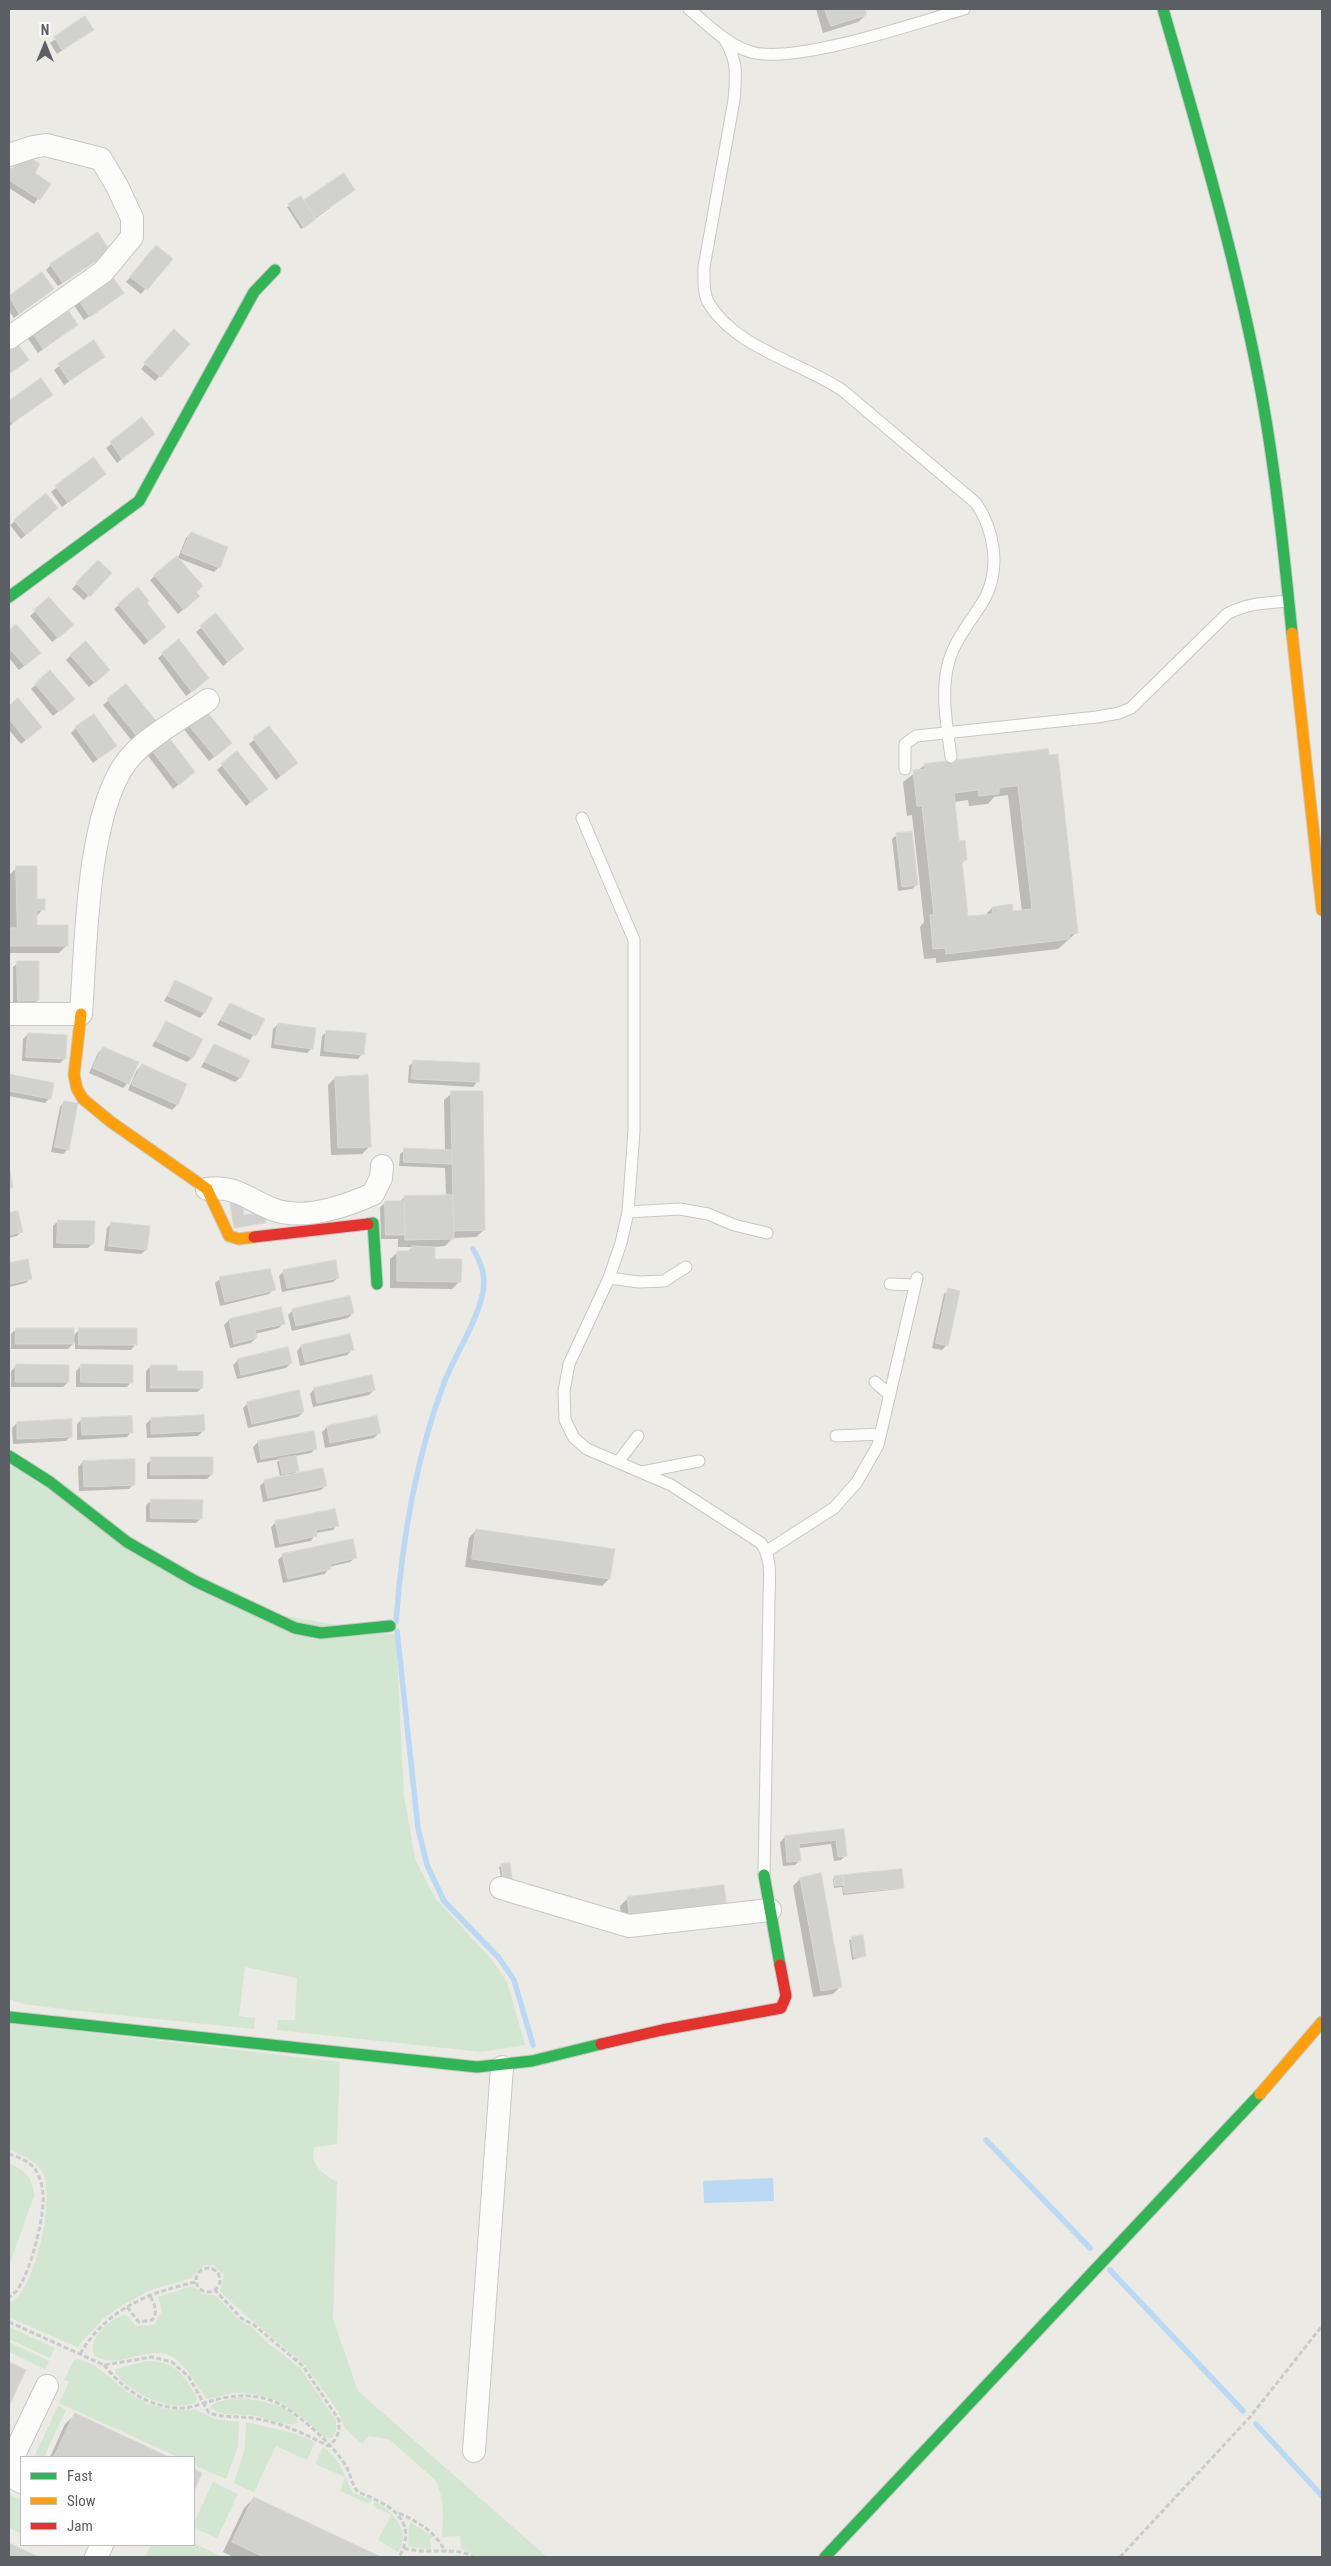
<!DOCTYPE html>
<html>
<head>
<meta charset="utf-8">
<style>
  body { margin:0 }
  #map { position:relative; width:1331px; height:2566px; overflow:hidden; background:#ebeae5; font-family:"Roboto Condensed",sans-serif }
  canvas { display:block }
  .frame { position:absolute; inset:0; border:10px solid #5b5e63; pointer-events:none }
  .legend { position:absolute; left:20px; top:2456px; width:175px; height:90px; box-sizing:border-box; background:#fff; border:1px solid #bdbfc1; margin:0; padding:6px 9px; list-style:none; font-size:15px; color:#5b5e63 }
  .legend li { display:flex; align-items:center; gap:10px; height:25px }
  .legend b { width:25px; border:1px solid #bdbfc1 }
  .north { position:absolute; left:20px; top:20px; width:50px; height:50px; -webkit-text-stroke:4px #fff; paint-order:stroke; rotate:0deg; font-size:14px; font-weight:700; line-height:20px; text-align:center; color:#5b5e63 }
  .north::after { content:''; display:block; margin:auto; width:18px; height:22px; background:#5b5e63; clip-path:polygon(50% 0,100% 100%,50% 72%,0 100%) }
</style>
</head>
<body>
<div id="map">
<canvas width="1331" height="2566"></canvas>
<div class="frame"></div>
<ul class="legend">
<li><b style="height:6px;background:#30b455"></b>Fast</li>
<li><b style="height:6px;background:#ff9f0a"></b>Slow</li>
<li><b style="height:6px;background:#e5322d"></b>Jam</li>
</ul>
<div class="north">N</div>
</div>
<script>
const ctx = document.querySelector('canvas').getContext('2d');
ctx.lineJoin = 'round';
function fillPath(path, color) { ctx.fillStyle = color; ctx.fill(path, 'evenodd'); }
function strokePath(path, color, width, dash) { ctx.strokeStyle = color; ctx.lineWidth = width; ctx.lineCap = dash ? 'butt' : 'round'; ctx.setLineDash(dash || []); ctx.stroke(path); }
const green = new Path2D(`
  M9,1464L244,1609L396,1635L404,1796L415,1859L435,1898L491,1959L507,1982L525,2045L482,2052L277,2030L278,2020H295L297,1978L245,1967L239,2016L255,2018L254,2029L70,2010L24,2004L9,1999Z
  M9,2023L340,2062L337,2144L315,2147C308,2164 324,2175 337,2182L333,2319L358,2391L547,2557H477L461,2548L460,2536L442,2537C443,2518 445,2497 435,2480L389,2439L369,2436L362,2444L345,2428L338,2411L305,2365L243,2313L220,2291L224,2275L214,2265H204L191,2278L148,2291L118,2308L103,2319L77,2347L9,2317V2303C35,2293 54,2202 44,2176C39,2161 22,2155 9,2150Z
  M9,2163C25,2171 33,2177 34,2196L9,2266Z
  M193,2286L202,2294L216,2296L239,2320L252,2327L265,2341L300,2368L336,2421V2431L332,2438H325C300,2413 272,2390 234,2393C224,2394 216,2398 207,2399C195,2385 189,2367 173,2357C149,2342 118,2372 94,2355C87,2339 111,2317 126,2315L136,2326L154,2325L162,2311L158,2297Z
  M9,2327L55,2348L50,2358L9,2339Z
  M9,2342L49,2361L45,2369L9,2352Z
  M75,2358L94,2365L129,2393L148,2404L167,2409L197,2410L215,2419L239,2422L238,2447L226,2479L194,2465V2457H178L59,2403L69,2382L64,2380Z
  M147,2361C174,2361 181,2372 195,2394L197,2398L196,2402C173,2415 129,2392 115,2373L116,2369Z
  M237,2398C253,2399 292,2404 298,2422C289,2429 267,2418 256,2416C242,2413 221,2418 210,2407L217,2402Z
  M58,2406L66,2410L44,2457H34Z
  M246,2422L296,2434L315,2442L307,2460L276,2446L254,2492L234,2483L245,2448Z
  M323,2447C343,2462 342,2473 353,2493L372,2500L369,2504L340,2491L345,2477L315,2464Z
  M213,2482L238,2494L217,2538L194,2528V2523Z
  M9,2494L21,2500V2534L9,2528Z
  M375,2501C391,2511 413,2531 398,2552L378,2540L391,2515L373,2506Z
  M411,2523L434,2537L430,2538L431,2550L408,2546L409,2525Z
  M194,2543L222,2557H145L151,2545Z`);
const water = new Path2D(`
  M773,2178L774,2201L704,2203L703,2181Z`);
const shadow = new Path2D(`
  M816,9H864L866,15L858,22L823,33Z
  M84,18L92,30L57,54L50,43Z
  M9,168L33,173L49,184L34,204L9,188Z
  M344,175L354,190L301,229L287,207L303,202Z
  M151,252L171,259L141,294L126,282Z
  M104,256L58,286L46,270L51,265Z
  M42,274L52,289L14,318L9,311V298Z
  M123,293L84,320L74,305L78,300Z
  M76,325L38,353L27,337L32,332Z
  M169,336L189,344L155,381L141,369Z
  M93,342L98,361L64,385L54,370Z
  M41,380L46,399L9,426V403Z
  M142,419L149,438L117,463L106,448Z
  M93,458L100,478L62,507L51,492Z
  M52,513L21,539L10,525L15,521Z
  M191,534L219,567L214,572L178,558L186,538Z
  M98,561L110,573L84,600L72,589Z
  M155,576L193,601L178,614L150,580Z
  M49,598L67,630L52,642L30,616Z
  M145,603L160,632L144,645L114,609L119,605Z
  M216,615L238,653L223,666L196,632Z
  M16,626L34,658L19,670L9,658V632Z
  M163,654L203,683L186,696L158,658Z
  M71,655L104,674L89,687L66,660Z
  M50,672L68,703L53,716L31,689Z
  M126,686L156,723L134,743L103,705Z
  M18,700L36,732L21,744L9,730V708Z
  M187,723L226,748L209,761L182,727Z
  M76,728L115,746L93,763L71,733Z
  M269,728L296,763L276,780L249,744Z
  M151,748L189,776L173,789L146,753Z
  M1047,751L1077,932L1058,949L936,963V958L924,959L920,927L924,922L912,815L907,816L903,782L925,765ZM1008,795L1022,912L1012,913L992,908L984,916L967,918L961,865L966,859L958,842L954,802L968,800L969,806L988,804L994,797Z
  M237,753L261,794L246,806L217,770Z
  M897,835L917,884L912,889L898,891L892,839Z
  M17,868L43,909L36,917V927L67,945L59,953H9V875Z
  M18,963L38,1000L33,1005H13V967Z
  M175,982L204,1013L200,1018L164,1001Z
  M230,1004L263,1019L250,1040L217,1025Z
  M166,1023L192,1058L187,1062L152,1046Z
  M278,1024L312,1048L307,1053L271,1048L273,1029Z
  M327,1031L362,1054L358,1059L320,1056L322,1036Z
  M28,1034L65,1058L60,1063L22,1061L23,1039Z
  M214,1045L240,1078L235,1082L201,1067Z
  M103,1048L128,1083L123,1088L89,1073L98,1053Z
  M414,1061L477,1082L473,1087L408,1083L409,1066Z
  M142,1065L186,1085L177,1105L172,1110L128,1090L137,1070Z
  M9,1075L53,1084L50,1098L45,1103L9,1096Z
  M335,1078L370,1146L362,1154L331,1155L328,1085Z
  M452,1093L484,1230L476,1237L453,1238L445,1246L434,1247L433,1260L460,1281L452,1289L390,1288V1259L398,1252H408L413,1247H398V1239H381L380,1207L385,1203L399,1202L405,1197L446,1196L445,1168L399,1166L400,1154L405,1150L445,1151L444,1100Z
  M64,1102L68,1149L63,1154L51,1152L60,1107Z
  M17,1212L22,1231L17,1236L9,1238V1214Z
  M58,1221L93,1243L88,1248H53V1226Z
  M112,1223L146,1250L141,1254L104,1251L107,1228Z
  M27,1260L30,1279L26,1283L9,1287V1264Z
  M284,1271L338,1278L333,1282L282,1292L279,1276Z
  M220,1279L274,1289L269,1294L220,1306L215,1283Z
  M949,1290L947,1345L942,1350L932,1348L944,1294Z
  M280,1309L283,1323L279,1328L255,1334L256,1338L251,1343L230,1348L224,1325L229,1320Z
  M293,1310L353,1313L348,1318L292,1331L288,1315Z
  M16,1329L73,1336L80,1329L135,1345L131,1350L75,1349V1342L68,1349H11V1334Z
  M301,1346L352,1350L347,1355L300,1366L297,1351Z
  M287,1349L291,1363L286,1368L237,1379L233,1365L238,1360Z
  M16,1366L68,1382L63,1387H11V1371Z
  M81,1366L131,1382L127,1387H76V1371Z
  M151,1366L176,1372L202,1388L197,1392H146V1371Z
  M314,1389L374,1390L369,1395L313,1407L310,1394Z
  M248,1403L303,1412L298,1417L248,1428L243,1408Z
  M82,1419L131,1432L127,1437L77,1440V1424Z
  M151,1419L203,1431L198,1436L147,1438L146,1424Z
  M17,1423L71,1436L66,1441L13,1444L12,1428Z
  M327,1427L379,1433L374,1438L325,1448L322,1432Z
  M258,1442L316,1448L311,1453L295,1456L298,1470L293,1475L326,1486L321,1490L263,1502L260,1486L265,1481L290,1476V1474L280,1476L277,1462L281,1459L257,1463L253,1447Z
  M152,1459L212,1474L207,1479H147V1464Z
  M83,1462L134,1484L129,1489L79,1491L78,1467Z
  M151,1501L201,1518L196,1523L146,1522V1505Z
  M276,1522L337,1525L333,1530L316,1533L311,1541L275,1548L271,1527Z
  M476,1530L609,1579L602,1586L465,1567L469,1538Z
  M283,1555L355,1558L350,1562L329,1567L325,1574L283,1583L278,1560Z
  M843,1831L845,1856L841,1860L834,1861L831,1844L799,1848L800,1860L795,1865L783,1866L780,1842L785,1837Z
  M509,1864L503,1887L499,1867Z
  M835,1877L902,1887L900,1889L843,1895L842,1887L834,1888L833,1879Z
  M800,1879L841,1986L833,1994L813,1997L793,1886Z
  M723,1887L622,1926L620,1906L628,1898Z
  M861,1936L865,1956L852,1960L849,1940Z
  M76,2414L166,2457H50L65,2424Z
  M254,2498L378,2557H233L223,2552L244,2508Z`);
const stream = new Path2D(`
  M396,1622C402,1540 415,1460 444,1383C456,1352 476,1325 483,1292C486,1275 481,1263 473,1249
  M397,1631L418,1828L427,1865L444,1901L499,1958L514,1980L533,2045
  M986,2140L1090,2248
  M1110,2270L1243,2411
  M1256,2424L1322,2496`);
const building = new Path2D(`
  M825,9H865L867,15L831,26Z
  M85,16L94,30L62,50L54,37Z
  M25,154L40,164L35,173L51,184L40,200L9,180V166L12,169Z
  M344,173L355,190L315,217L304,200Z
  M301,196L316,219L304,228L288,204Z
  M98,232L110,251L63,283L50,264Z
  M156,245L173,259L147,290L130,277Z
  M42,272L54,289L19,314L9,296Z
  M112,276L124,293L90,317L78,299Z
  M66,307L78,325L43,349L31,331Z
  M174,329L190,344L161,377L144,363Z
  M94,340L105,357L69,381L58,364Z
  M17,343L29,360L9,374V349Z
  M41,378L53,395L12,423L9,418V401Z
  M142,417L155,434L122,459L110,442Z
  M94,457L106,474L68,503L55,486Z
  M46,493L58,508L26,535L14,520Z
  M191,532L228,547L220,568L182,553Z
  M177,556L203,586L196,592L200,596L184,610L154,575Z
  M98,560L112,573L90,597L76,583Z
  M138,587L149,601L147,603L166,627L149,641L118,604Z
  M49,597L74,625L58,638L34,610Z
  M216,613L244,649L228,662L200,626Z
  M16,624L41,653L25,666L9,648V631Z
  M179,639L209,678L192,692L162,653Z
  M86,641L110,670L95,683L70,655Z
  M50,670L75,699L59,712L35,684Z
  M126,684L158,723L139,739L107,699Z
  M18,698L42,727L26,740L9,719V706Z
  M204,708L232,743L215,757L186,722Z
  M94,714L117,746L98,759L75,727Z
  M269,726L298,763L281,776L253,738Z
  M167,735L195,772L179,785L150,748Z
  M1048,749L1049,755L1058,754L1078,933L1069,934L1070,939L946,954L945,948L933,949L930,915H934L922,806H917L913,770L925,769L924,764ZM1018,786L1032,909L1013,911L1012,904L992,907L993,914L968,916L962,861L967,860L965,840L959,841L954,793L978,790L979,796L999,794V788Z
  M237,751L268,789L251,802L221,764Z
  M912,832L918,885L902,887L896,833Z
  M16,866H37V899H45V910H37V925H68V946H9V928H17Z
  M17,961H39V1000L18,1001Z
  M175,980L213,998L205,1013L168,996Z
  M230,1003L265,1019L256,1036L221,1020Z
  M166,1021L203,1039L193,1058L156,1041Z
  M278,1023L316,1028L313,1049L275,1044Z
  M326,1030L366,1033L364,1055L325,1051Z
  M28,1033L67,1035L66,1059L26,1057Z
  M214,1044L250,1060L241,1078L205,1062Z
  M103,1047L139,1062L129,1084L93,1068Z
  M413,1060L480,1063L479,1082L412,1079Z
  M142,1064L187,1084L178,1105L132,1085Z
  M9,1074L54,1083L51,1099L9,1091Z
  M368,1075L371,1147L338,1148L335,1077Z
  M451,1091H483L485,1230L454,1231Z
  M64,1101L78,1103L69,1150L55,1147Z
  M404,1148L452,1150V1164L404,1162Z
  M9,1167L13,1187L9,1188Z
  M453,1195L454,1239L405,1240L404,1196Z
  M385,1201H404L405,1235H386Z
  M242,1202L244,1215L264,1212L266,1223L234,1228L230,1204Z
  M18,1211L23,1232L9,1235V1213Z
  M58,1220L95,1221L94,1244L57,1243Z
  M111,1222L150,1226L147,1250L109,1246Z
  M412,1246L435,1247V1259H462L461,1282L397,1281V1251H412Z
  M28,1259L32,1279L9,1284V1263Z
  M336,1260L339,1278L287,1288L283,1270Z
  M270,1269L276,1290L225,1302L219,1277Z
  M948,1288L960,1291L948,1346L936,1343Z
  M350,1296L354,1313L296,1326L292,1309Z
  M281,1307L285,1324L255,1330L257,1338L234,1344L229,1319Z
  M16,1328H74V1344H16Z
  M79,1328H137V1345H79Z
  M350,1334L354,1350L305,1362L301,1345Z
  M288,1347L292,1363L241,1375L238,1359Z
  M16,1364L69,1365V1382H16Z
  M81,1364L133,1365V1383L81,1382Z
  M151,1365H177V1371H203V1388H151Z
  M372,1375L375,1390L317,1403L314,1388Z
  M299,1390L304,1412L252,1424L247,1402Z
  M204,1415L205,1431L151,1434V1418Z
  M132,1416L133,1433L82,1435L81,1418Z
  M377,1416L381,1433L330,1443L327,1426Z
  M72,1419V1437L17,1439V1422Z
  M314,1431L317,1449L261,1459L258,1441Z
  M296,1456L299,1471L282,1474L279,1459Z
  M151,1457H213V1474L151,1475Z
  M135,1459V1485L84,1487L83,1461Z
  M323,1468L327,1486L268,1498L264,1480Z
  M151,1499L203,1500L202,1519L151,1518Z
  M335,1509L339,1526L316,1530L317,1536L280,1544L275,1521Z
  M476,1529L615,1549L610,1579L472,1559Z
  M353,1539L357,1558L330,1564L331,1569L288,1579L282,1554Z
  M844,1829L847,1856L838,1857L836,1840L799,1844L801,1861L787,1862L785,1836Z
  M510,1863L513,1884L504,1886L501,1864Z
  M902,1869L904,1888L844,1893L843,1875Z
  M821,1873L842,1987L821,1991L800,1878Z
  M843,1875L844,1885L835,1886L834,1876Z
  M724,1885L727,1908L630,1920L627,1897Z
  M863,1935L866,1956L854,1958L851,1937Z
  M9,2362L26,2370L9,2406Z
  M75,2413L169,2457H54Z
  M194,2469L202,2473L194,2491Z
  M254,2497L381,2557H264L232,2542Z
  M9,2543L37,2556V2557H9Z`);
const path = new Path2D(`
  M9,2154C18,2157 29,2161 35,2169C41,2178 44,2192 43,2202C43,2222 27,2290 9,2297
  M196 2280a12 12 0 1 1 24 0a12 12 0 1 1-24 0Z
  M127,2307L139,2322L152,2320C159,2311 154,2303 149,2294
  M9,2322L104,2365L152,2357L172,2362L189,2377L209,2413C224,2418 237,2416 252,2418C279,2422 304,2433 328,2446L335,2440L339,2431V2420L303,2366L254,2325L241,2318L215,2290
  M80,2354C107,2309 147,2293 196,2282
  M104,2365C125,2391 151,2409 185,2408C194,2407 203,2403 211,2401C233,2394 260,2393 281,2405C302,2417 336,2447 347,2468C351,2476 352,2485 358,2492C388,2504 420,2519 399,2557
  M399,2513C420,2523 434,2531 446,2552
  M404,2548C425,2555 459,2546 473,2557
  M1120,2557L1250,2417L1322,2326`);
const lane = new Path2D(`
  M689,9C707,24 725,43 748,51C788,67 919,22 964,9
  M725,40C738,62 736,75 734,100L704,267C704,278 703,292 708,302C735,348 800,362 842,390L976,503C994,530 1001,567 985,598C973,619 956,637 949,661C940,691 947,726 951,757
  M905,769V744L916,736L1097,717L1119,713L1131,708L1227,614C1247,603 1267,603 1289,601
  M582,818L634,940V1131L628,1212L621,1243L609,1278L569,1364L564,1391L565,1420L574,1438L587,1449L671,1485L761,1543C773,1560 769,1581 769,1601L764,1875
  M628,1212L680,1209L708,1214L734,1225L767,1233
  M609,1278L639,1282L664,1281L686,1267
  M890,1284L915,1285
  M875,1382L890,1395
  M836,1436L880,1434
  M618,1462L638,1436
  M642,1472L699,1461
  M767,1551L834,1508L857,1482L878,1445L917,1278`);
const street = new Path2D(`
  M9,155L33,147L46,145L101,159L117,186L132,218V237L103,272L9,338
  M9,1014H81C86,948 86,800 134,753C151,735 187,715 208,700
  M207,1189C235,1185 247,1199 272,1209C303,1221 344,1207 373,1194L381,1178L382,1166
  M501,1888L629,1926L770,1910
  M474,2451L502,2067
  M9,2465L47,2386
  M9,2475L21,2482
  M96,2557L102,2545`);
const fast = new Path2D(`
  M1163,9C1200,137 1238,266 1262,397C1276,475 1284,554 1292,633
  M9,597L139,501L254,292L275,270
  M368,1224L373,1223L377,1284
  M9,1456L50,1482L127,1542L195,1581L295,1628L321,1633L390,1626
  M764,1875L780,1965
  M9,2017L477,2067L532,2061L601,2044
  M825,2557L1260,2094`);
const slow = new Path2D(`
  M1292,633L1322,910
  M81,1014L74,1075L77,1089L83,1099L111,1122L207,1189L229,1236L239,1239L254,1237
  M1260,2094L1322,2022`);
const jam = new Path2D(`
  M254,1237L368,1224
  M601,2044L662,2030L781,2008L786,1996L780,1965`);
fillPath(green, '#d3e6d1');
fillPath(water, '#bbd9f4');
fillPath(shadow, '#0003');
strokePath(stream, '#bbd9f4', 5.5);
fillPath(building, '#d1d1ce');
strokePath(building, '#dad8d4', 1);
strokePath(lane, '#c7c7c7', 13);
strokePath(street, '#c7c7c7', 24);
strokePath(fast, '#c7c7c5', 13);
strokePath(slow, '#c7c7c5', 13);
strokePath(jam, '#c7c7c5', 13);
strokePath(path, '#c8ccca', 3, [5, 2.5]);
strokePath(lane, '#fcfcfb', 11);
strokePath(street, '#fcfcfb', 22);
strokePath(fast, '#30b455', 11);
strokePath(slow, '#ff9f0a', 11);
strokePath(jam, '#e5322d', 11);
</script>
</body>
</html>
